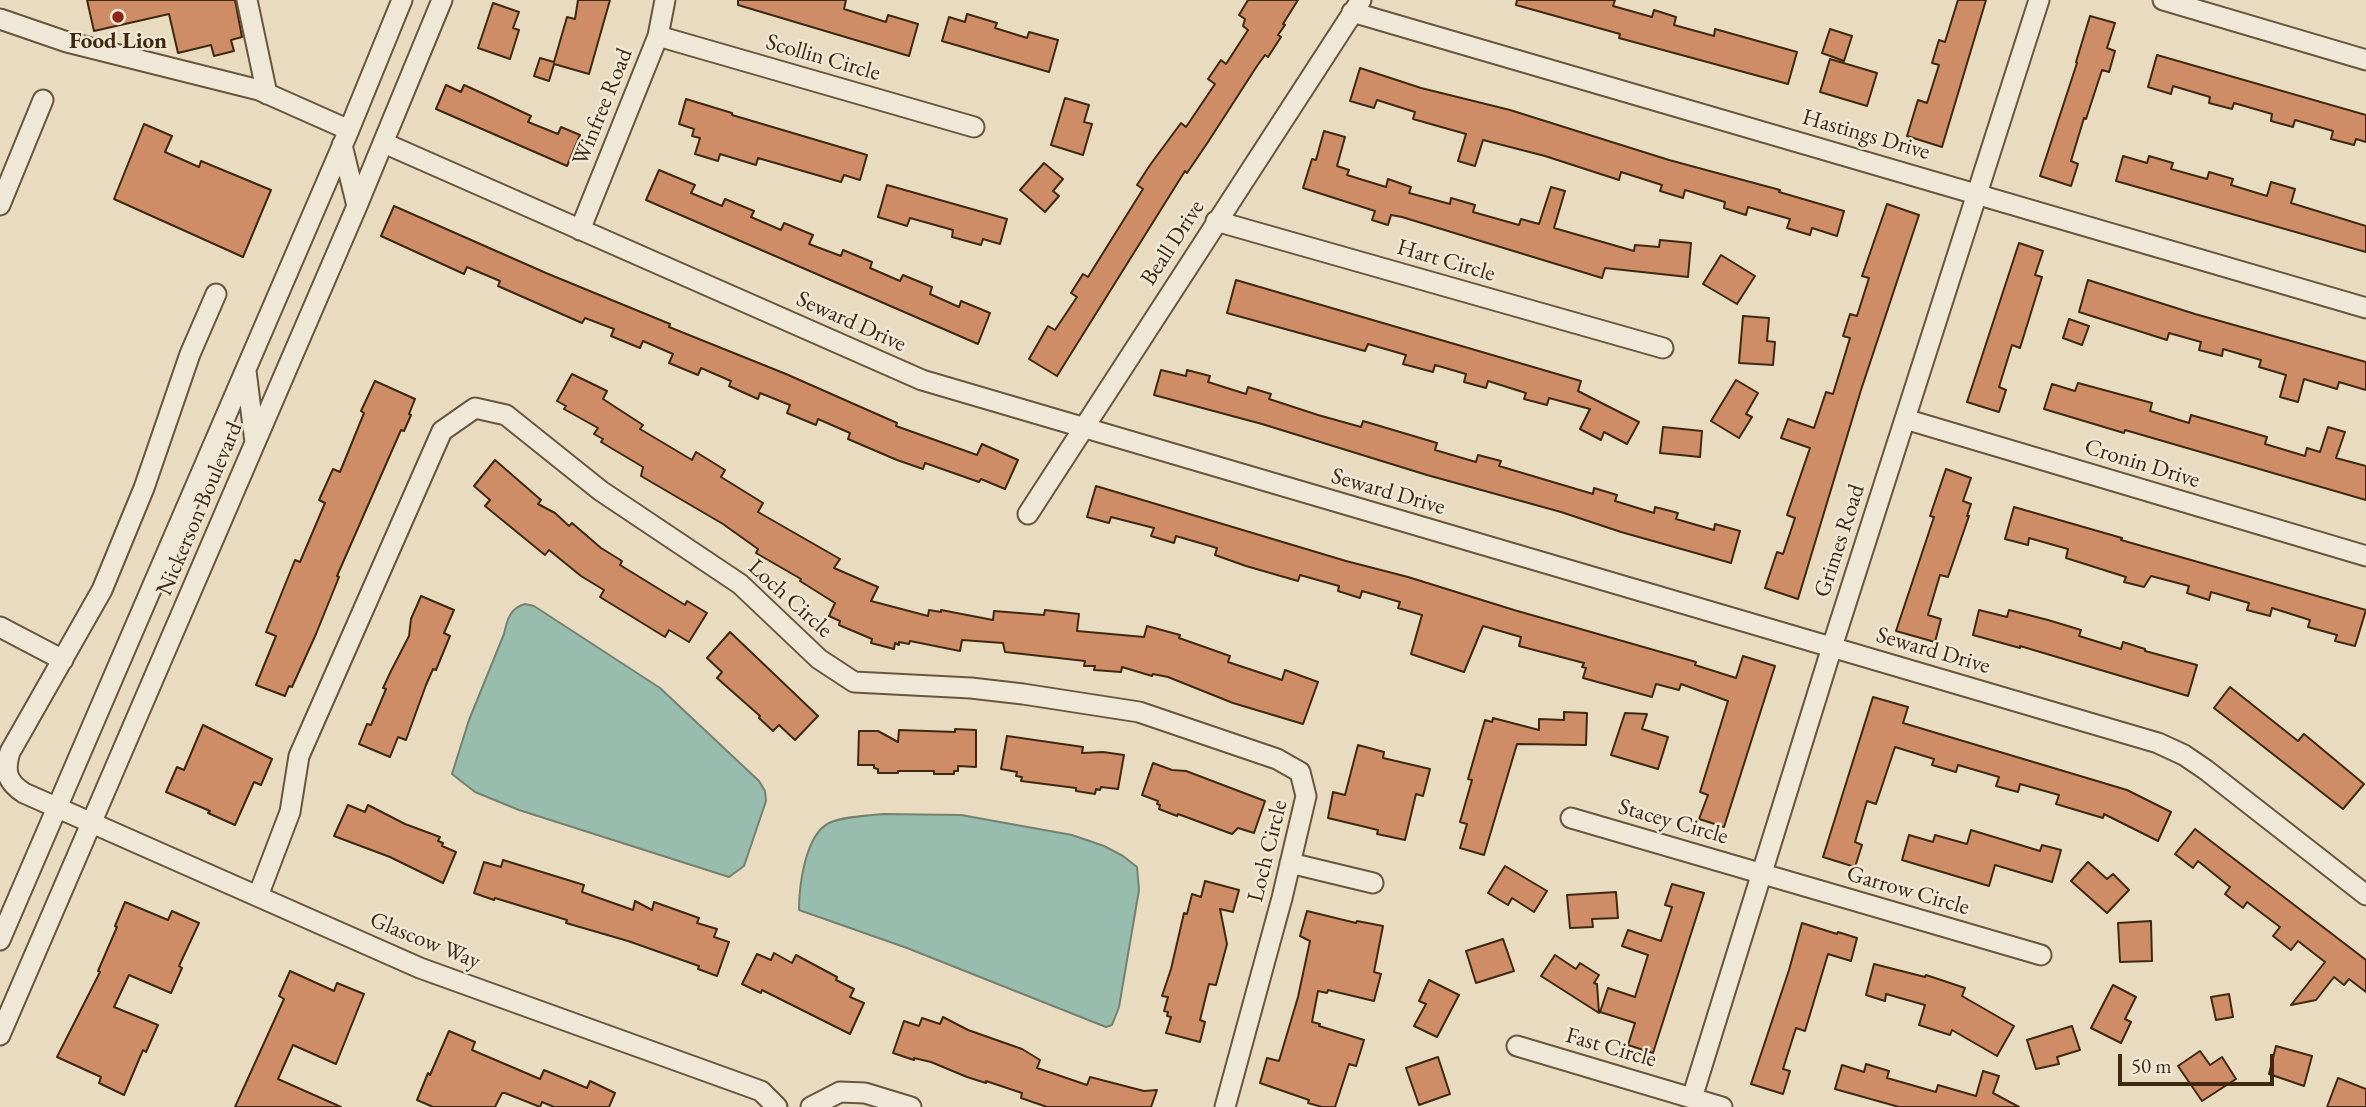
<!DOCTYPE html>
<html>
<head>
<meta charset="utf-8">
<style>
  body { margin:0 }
  #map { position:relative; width:2366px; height:1107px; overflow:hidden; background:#e8dbc0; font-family:"EB Garamond",serif }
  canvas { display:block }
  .scale { position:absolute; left:2118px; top:1054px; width:156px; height:32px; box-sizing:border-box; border:4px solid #3e2910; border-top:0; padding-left:9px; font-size:21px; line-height:24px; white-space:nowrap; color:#3e2910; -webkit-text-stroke:5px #f0e8d6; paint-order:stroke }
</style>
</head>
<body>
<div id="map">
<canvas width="2366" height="1107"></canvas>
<div class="scale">50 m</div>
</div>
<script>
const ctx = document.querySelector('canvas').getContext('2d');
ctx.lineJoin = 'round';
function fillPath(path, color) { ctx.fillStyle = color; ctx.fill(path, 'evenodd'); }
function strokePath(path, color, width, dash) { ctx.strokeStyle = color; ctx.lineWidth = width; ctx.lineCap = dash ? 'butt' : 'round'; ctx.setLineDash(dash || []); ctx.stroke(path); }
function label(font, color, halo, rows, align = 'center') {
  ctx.font = font + ' "EB Garamond",serif'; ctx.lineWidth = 5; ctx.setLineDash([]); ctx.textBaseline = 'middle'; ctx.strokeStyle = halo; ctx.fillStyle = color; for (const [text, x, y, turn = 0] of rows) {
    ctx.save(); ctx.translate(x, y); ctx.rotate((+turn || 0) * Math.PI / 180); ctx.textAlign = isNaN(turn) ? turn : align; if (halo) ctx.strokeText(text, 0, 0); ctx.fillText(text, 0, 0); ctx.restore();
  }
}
const water = new Path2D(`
  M525,604L534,606L660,688L759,781L765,791L766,801L744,866L729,877L519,810L475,792L452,774L469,720L504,634C507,620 510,608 525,604Z
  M883,814L961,815L1072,835L1104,846L1123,856L1137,867L1139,890L1119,1007L1112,1025L1106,1027L907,948L799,910C799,886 805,835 829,823C845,816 866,816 883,814Z`);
const building = new Path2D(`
  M87,0H235L242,37L231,40L234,51L214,56L211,45L178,53L169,14L94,31Z
  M578,0H610L589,74L554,64L549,81L534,76L540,58L554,62L567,17L575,19Z
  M738,0H846L844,9L886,22L888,15L918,24L909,56L738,5Z
  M1248,0H1298L1283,24L1285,25L1278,35L1281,37L1268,57L1265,55L1257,66L1208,142L1187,173L1185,171L1057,376L1029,359L1048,326L1055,330L1077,297L1071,293L1083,274L1088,277L1143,189L1137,185L1150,165L1181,123L1186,127L1215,84L1208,79L1221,60L1226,64L1248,30L1243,26L1245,19L1239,15Z
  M1517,0H1615L1613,6L1652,17L1654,10L1676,17L1674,25L1714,36L1715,29L1797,52L1788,84L1619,38L1620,34L1516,5Z
  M1958,0H1986L1942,147L1907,136L1918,100L1927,103L1939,65L1932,63L1939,40L1945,42Z
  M493,3L519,12L513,28L519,30L510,59L478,48Z
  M967,14L997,23L995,28L1027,38L1029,32L1058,40L1049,72L942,41L949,17L965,22Z
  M2090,16L2115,23L2107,48L2115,51L2109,72L2102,70L2086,119L2084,118L2071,161L2078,164L2071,186L2040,176L2077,63L2076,62Z
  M1830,29L1852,36L1844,61L1822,53Z
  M2157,55L2366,115V142L2356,139L2354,145L2331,139L2333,131L2295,120L2293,127L2271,121L2272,114L2234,103L2232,109L2209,103L2210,97L2173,86L2171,94L2148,87Z
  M1830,59L1877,73L1867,106L1820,92Z
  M1360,68L1421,88L1510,110L1669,160L1780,190L1779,192L1844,211L1837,236L1812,228L1810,235L1787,228L1790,219L1748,207L1746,215L1724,208L1725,202L1685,190L1683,198L1660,191L1662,185L1621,172L1619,180L1545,156L1483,140L1475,166L1458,161L1466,134L1413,119L1415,112L1377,100L1374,108L1350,101Z
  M446,85L461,92L464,85L484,94L531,116L528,122L558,134L561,127L580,135L567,166L436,109Z
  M1065,98L1089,105L1084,122L1092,124L1083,155L1051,145Z
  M686,99L732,113V115L867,155L860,180L844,175L841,182L758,158L756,165L720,154L718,161L695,154L700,138L692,136L694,129L679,124Z
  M144,124L172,136L165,152L199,167L201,161L271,190L243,257L114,199Z
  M1324,131L1345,137L1337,166L1349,170L1347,175L1386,187L1388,179L1411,187L1409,193L1450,204L1451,198L1475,205L1473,212L1519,225L1521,219L1539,224L1551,187L1565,191L1554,228L1634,251L1635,245L1659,247L1660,240L1691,243L1688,277L1605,268L1602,278L1402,217L1391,215L1388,225L1372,220L1375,211L1303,188L1312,159L1316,160Z
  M2123,156L2147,163L2149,156L2173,163L2171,169L2207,179L2209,172L2233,179L2231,185L2267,196L2271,182L2295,189L2291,203L2366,226V252L2116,181Z
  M1044,163L1063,179L1053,191L1059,196L1045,212L1020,190Z
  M659,170L695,185L691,193L722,206L725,199L754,211L751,217L781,230L784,223L813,235L809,244L841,256L843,250L872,262L870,268L900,281L903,275L932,287L930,294L959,307L961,301L990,313L978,344L646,200Z
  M887,185L1007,219L1000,244L983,239L981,245L952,237L953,230L910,218L907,226L878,217Z
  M1887,204L1919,215L1861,390L1798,599L1765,588L1777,552L1783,554L1795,518L1787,515L1810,448L1781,438L1788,419L1814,428L1826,392L1833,394L1850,338L1843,336L1850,314L1857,316L1869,278L1862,276Z
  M394,206L546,273L670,324L669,327L786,374L897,423L896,426L977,455L982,444L1018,460L1005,489L981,479L979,482L925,463L923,469L897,460L848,439L850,433L818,419L816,425L787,413L790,405L760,393L758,399L729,386L731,381L701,368L698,375L669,363L673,354L643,341L640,348L611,336L614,329L585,318L582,323L498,286L500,281L467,267L464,274L381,236Z
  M2019,243L2043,251L2035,275L2042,277L2020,348L2012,345L1999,387L2006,390L1999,412L1967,402Z
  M1721,255L1755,276L1737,304L1703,284Z
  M1236,280L1581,381L1578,391L1639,422L1627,444L1604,432L1601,440L1580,429L1590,409L1549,398L1547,405L1524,399L1526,393L1488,381L1486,388L1464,382L1466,374L1435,365L1433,372L1403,364L1406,355L1368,344L1365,351L1227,313Z
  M2088,280L2195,314L2366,362V390L2339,382L2337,389L2304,379L2298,402L2280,397L2286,375L2259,367L2261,360L2223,349L2222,356L2199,350L2201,342L2169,333L2167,340L2079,312Z
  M1743,316L1769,318L1767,341L1775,342L1773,365L1739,363Z
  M2069,319L2089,326L2082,345L2063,338Z
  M1161,370L1186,376L1187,370L1210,376L1208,382L1246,394L1248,387L1271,394L1269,399L1318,415L1361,427L1363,421L1437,443L1435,450L1476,462L1478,455L1501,461L1499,466L1593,494L1594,488L1617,495L1615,501L1654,513L1655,507L1678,513L1676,519L1714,530L1715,524L1740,531L1731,563L1621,532L1561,512L1427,475L1262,424L1154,395Z
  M572,374L607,391L603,399L643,425L640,429L692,460L696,452L725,470L721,477L763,503L758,512L840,559L834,568L878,587L871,601L928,616L929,610L941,612V610L993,620L994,611L1044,615L1045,610L1079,614L1077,631L1144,637L1147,626L1180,635L1179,638L1230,656L1228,662L1282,680L1285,670L1318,682L1303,724L1233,703L1168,677L1153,674L1152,676L1122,667L1121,672L1094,670L1095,666H1084L1085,661L1005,652L1003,643L962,640L960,651L910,641L909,644L899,642V645L895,643L894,649L871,643L872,639L839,625L840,621L829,616L835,603L800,581L801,579L756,553L758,549L723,524L641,476L643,467L601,442L603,439L594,434L598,428L564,409L566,406L557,401Z
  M1736,380L1758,393L1746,414L1752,417L1739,438L1711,421Z
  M375,381L415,399L409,414L411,415L404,431L401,430L337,576L339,577L316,634L292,687L289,686L285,696L256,685L276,636L266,632L295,560L300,562L325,503L319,500L333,469L340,472L364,413L361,411Z
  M2078,383L2152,403L2150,411L2189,423L2191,415L2267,437L2265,444L2305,456L2307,448L2320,452L2328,427L2345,432L2336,458L2366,466V500L2125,430L2124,433L2044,409L2052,384L2075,391Z
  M1663,427L1702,431L1700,457L1660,453Z
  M495,460L541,500L538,504L555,513L569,526L572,523L601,548L622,561L620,565L685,605L687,601L707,613L689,642L669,630L665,637L600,597L604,590L581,576L549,550L545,555L485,506L490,500L474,486Z
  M1946,469L1971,478L1963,501L1971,504L1967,516H1969L1948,577L1940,575L1928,615L1941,619L1935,642L1896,631L1934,517L1930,516Z
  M1096,486L1346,561L1408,577L1514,610L1696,662L1695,665L1736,678L1743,656L1775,666L1724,827L1699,819L1708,795L1700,792L1728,701L1681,684L1679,690L1656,684L1652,697L1583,678L1586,668L1582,667L1584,663L1519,646L1521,637L1483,626L1464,672L1411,654L1422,615L1398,608L1400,602L1362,591L1360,598L1338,591L1339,586L1300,575L1298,581L1246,566L1215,555L1217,548L1176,536L1174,543L1151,536L1154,528L1111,517L1109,523L1087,517Z
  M2014,507L2122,538L2121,540L2366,610L2355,646L2335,641L2337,635L2308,627L2310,620L2272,608L2270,616L2247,610L2249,603L2211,592L2209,600L2187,593L2189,586L2151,576L2144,587L2124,582L2126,577L2066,558L2068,549L2029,538L2028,545L2005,539Z
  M421,596L454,610L444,633L450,636L436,670L433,669L426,685L406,740L398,737L390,757L359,744L367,724L371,725L386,689L383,688L391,671L409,636L411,619Z
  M1979,610L2007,617L2009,610L2048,620L2081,630L2079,636L2121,649L2123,642L2145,649V651L2197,665L2188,696L2020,646V648L1973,635Z
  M730,632L818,716L795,740L779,725L773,731L759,718L760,716L717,678L722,672L707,658Z
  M2230,687L2298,741L2304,734L2364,784L2343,809L2214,708Z
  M1873,697L1908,707L1903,723L2127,790L2171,812L2158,841L2104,814L2103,818L2056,804L2059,795L2020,784L2018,792L1996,786L1999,777L1958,765L1956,772L1932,765L1934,759L1895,747L1876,804L1867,801L1855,842L1862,845L1855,867L1823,857Z
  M1564,712L1587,713L1586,745L1517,744L1484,855L1460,848L1467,824L1460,822L1472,780L1468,779L1485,720L1492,722L1493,718L1539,730V719L1564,720Z
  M1625,713L1647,714L1642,729L1668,737L1658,769L1611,755Z
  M203,725L272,759L261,785L254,782L235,825L208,813L210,811L166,792L177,767L184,770Z
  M955,729L976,730V767L958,766V771H954V774H934V771H898V773H878V769L874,768V765H858L859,731H878L898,742L899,730L955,732Z
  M1007,736L1083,747L1082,753L1103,752L1124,755L1118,789L1101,787L1100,790L1096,789L1095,794L1076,791V788L1021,781L1022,777L1016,776L1017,772L1001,769Z
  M1358,745L1384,752L1383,758L1430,769L1423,796L1416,794L1405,840L1377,834L1378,830L1328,818L1333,792L1345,795Z
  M1153,763L1172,770L1186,771L1265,801L1254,833L1238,828L1232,834L1178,814L1177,816L1159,809L1160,805L1157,804L1158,801L1142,795Z
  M348,805L365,812L368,805L405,824L440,837L438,841L443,843L442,846L456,852L443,883L390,857L334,836Z
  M2195,829L2366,960V992L2349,979L2344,985L2334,977L2316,1000L2291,1005L2325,962L2298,941L2291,950L2273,936L2280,927L2247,902L2243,908L2225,894L2230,887L2198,861L2193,868L2175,854Z
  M1971,830L2040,851L2042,845L2061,850L2052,882L1995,865L1989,886L1902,860L1909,835L1933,842L1935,835L1967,844Z
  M503,860L584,885L582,892L633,910L635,901L652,910L654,902L699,918L697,923L717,929L714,937L729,942L717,976L698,969L699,966L628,941L566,923L567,920L495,898L494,900L474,893L484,862L501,867Z
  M2088,862L2107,879L2113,874L2129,890L2107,913L2071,881Z
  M1505,866L1547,891L1534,912L1512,898L1508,905L1488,893Z
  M1205,881L1239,890L1233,912L1220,909L1227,944L1216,985L1209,984L1200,1020L1205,1022L1200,1042L1166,1033L1171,1017L1167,1016L1168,1012L1164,1011L1168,997L1162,996L1171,969L1184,913L1187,914L1192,894L1201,897Z
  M1672,884L1704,893L1653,1053L1628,1045L1635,1023L1600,1012L1608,988L1635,997L1648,955L1622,946L1628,930L1661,941L1672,907L1665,905Z
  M1616,892L1618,918L1592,919L1593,927L1570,928L1567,895Z
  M125,902L168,920L172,911L199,923L179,966L182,968L171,993L129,975L114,1007L158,1025L146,1052L143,1050L124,1095L99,1083L101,1077L57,1057L100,972L98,971L117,927L115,926Z
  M1307,911L1356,923L1357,921L1383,926L1374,972L1381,974L1374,1001L1328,990L1327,993L1318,991L1312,1022L1320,1024L1319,1026L1364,1040L1356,1066L1349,1064L1335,1107H1322L1308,1103L1309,1100L1260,1083L1267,1058L1279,1061L1298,997L1310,941L1300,936Z
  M2151,921L2152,961L2120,962L2118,923Z
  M1802,923L1837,934L1838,932L1857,938L1851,961L1828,954L1805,1031L1796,1028L1783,1069L1790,1071L1783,1094L1751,1084L1789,970Z
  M1503,939L1514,971L1476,983L1466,951Z
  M774,953L792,963L796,955L837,977L836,980L854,989L850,997L864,1003L850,1034L762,990L761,993L742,984L757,954L771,960Z
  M1555,955L1576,969L1580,963L1599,975L1594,983L1597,984L1599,1013L1541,976Z
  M1874,964L1925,977L1926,975L1965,988L1962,996L2014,1026L1997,1056L1952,1030L1950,1035L1919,1025L1925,1005L1886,994L1885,1001L1866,995Z
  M290,971L334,991L337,983L364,994L336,1064L293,1045L278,1079L341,1107H235L284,999L279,996Z
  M1429,980L1459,995L1437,1037L1414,1026L1426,1004L1419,1001Z
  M2113,985L2136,997L2125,1019L2131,1022L2121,1043L2091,1028Z
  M2229,994L2233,1017L2216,1020L2211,997Z
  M943,1017L968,1030L1022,1049L1040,1060L1037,1068L1087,1085L1090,1077L1144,1091L1157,1090L1151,1107H1047L1021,1098L1022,1093L986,1081V1083L967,1077L931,1062L914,1058V1060L893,1053L904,1021L919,1026L922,1018L940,1024Z
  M2072,1026L2080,1050L2057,1057L2059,1064L2036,1069L2027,1040Z
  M449,1031L475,1042L472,1050L540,1079L544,1070L587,1088L590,1081L615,1093L609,1107H554L542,1102L540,1107L505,1093H502L495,1107H433L417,1100L428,1073L430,1075Z
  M2276,1046L2312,1056L2304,1086L2269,1074Z
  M2200,1051L2210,1065L2222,1057L2236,1079L2202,1101L2178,1066Z
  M1438,1057L1450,1094L1419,1105L1406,1068Z
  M1866,1064L1889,1071L1887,1078L1936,1092L1938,1085L1976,1096L1983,1071L1999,1076L1993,1093L2019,1107H1899L1835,1089L1842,1065L1864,1072Z
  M2338,1078L2366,1089V1107H2327Z`);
const minor = new Path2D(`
  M247,0L267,94
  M2163,0L2366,60
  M1352,12L2366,308
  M0,19L67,42L259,90L349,130
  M658,36L974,127
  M384,143L922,380L2158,743L2184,755L2206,770L2366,895
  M342,145L357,206
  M0,205L43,100
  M1216,221L1663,348
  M580,230L658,36L665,0
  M216,294L190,354L144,488L102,590L10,752C4,772 7,782 24,793L420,968L761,1091L777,1107
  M246,371L255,442
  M1905,419L2366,556
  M1028,514L1361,0
  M0,627L63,660
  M1571,818L2041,955
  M1290,863L1373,883
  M258,896L290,812L299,756L442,431L475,408L506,415L601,491L740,584L819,659L854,682L971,688L1023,694L1139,712L1277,759L1300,772L1306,796L1282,898L1225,1107
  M0,940L349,130L402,0
  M0,1035L357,206L442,0
  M1517,1046L1722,1107
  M1692,1098L1832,647L2039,0
  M811,1107L840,1092L865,1093L911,1107`);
const markers = [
  [118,17,7,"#8f2418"]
];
const poiNames = [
  ["Food Lion",118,42]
];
const streetNames = [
  ["Scollin Circle",823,58,16],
  ["Winfree Road",603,107,-68],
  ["Hastings Drive",1866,135,16],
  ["Beall Drive",1173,243,-57],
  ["Hart Circle",1446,261,16],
  ["Seward Drive",851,322,24],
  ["Cronin Drive",2142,464,17],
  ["Seward Drive",1388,492,16],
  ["Nickerson Boulevard",200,509,-67],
  ["Grimes Road",1840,541,-72],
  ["Loch Circle",790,599,42],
  ["Seward Drive",1933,651,16],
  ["Stacey Circle",1673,822,16],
  ["Loch Circle",1268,851,-76],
  ["Garrow Circle",1908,891,16],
  ["Glascow Way",425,941,22],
  ["Fast Circle",1611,1048,16]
];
fillPath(water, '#98bcad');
strokePath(water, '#74816e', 2);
fillPath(building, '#cf8d67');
strokePath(building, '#3e2910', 2);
strokePath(minor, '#68563c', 23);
strokePath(minor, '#f0e8d6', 19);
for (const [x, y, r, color] of markers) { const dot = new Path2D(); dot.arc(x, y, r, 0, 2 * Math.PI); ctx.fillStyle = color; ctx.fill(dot); strokePath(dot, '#f0e8d6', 2.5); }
label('bold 23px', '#3e2910', '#f0e8d6', poiNames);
label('23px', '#3e2910', '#f0e8d6', streetNames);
</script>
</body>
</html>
